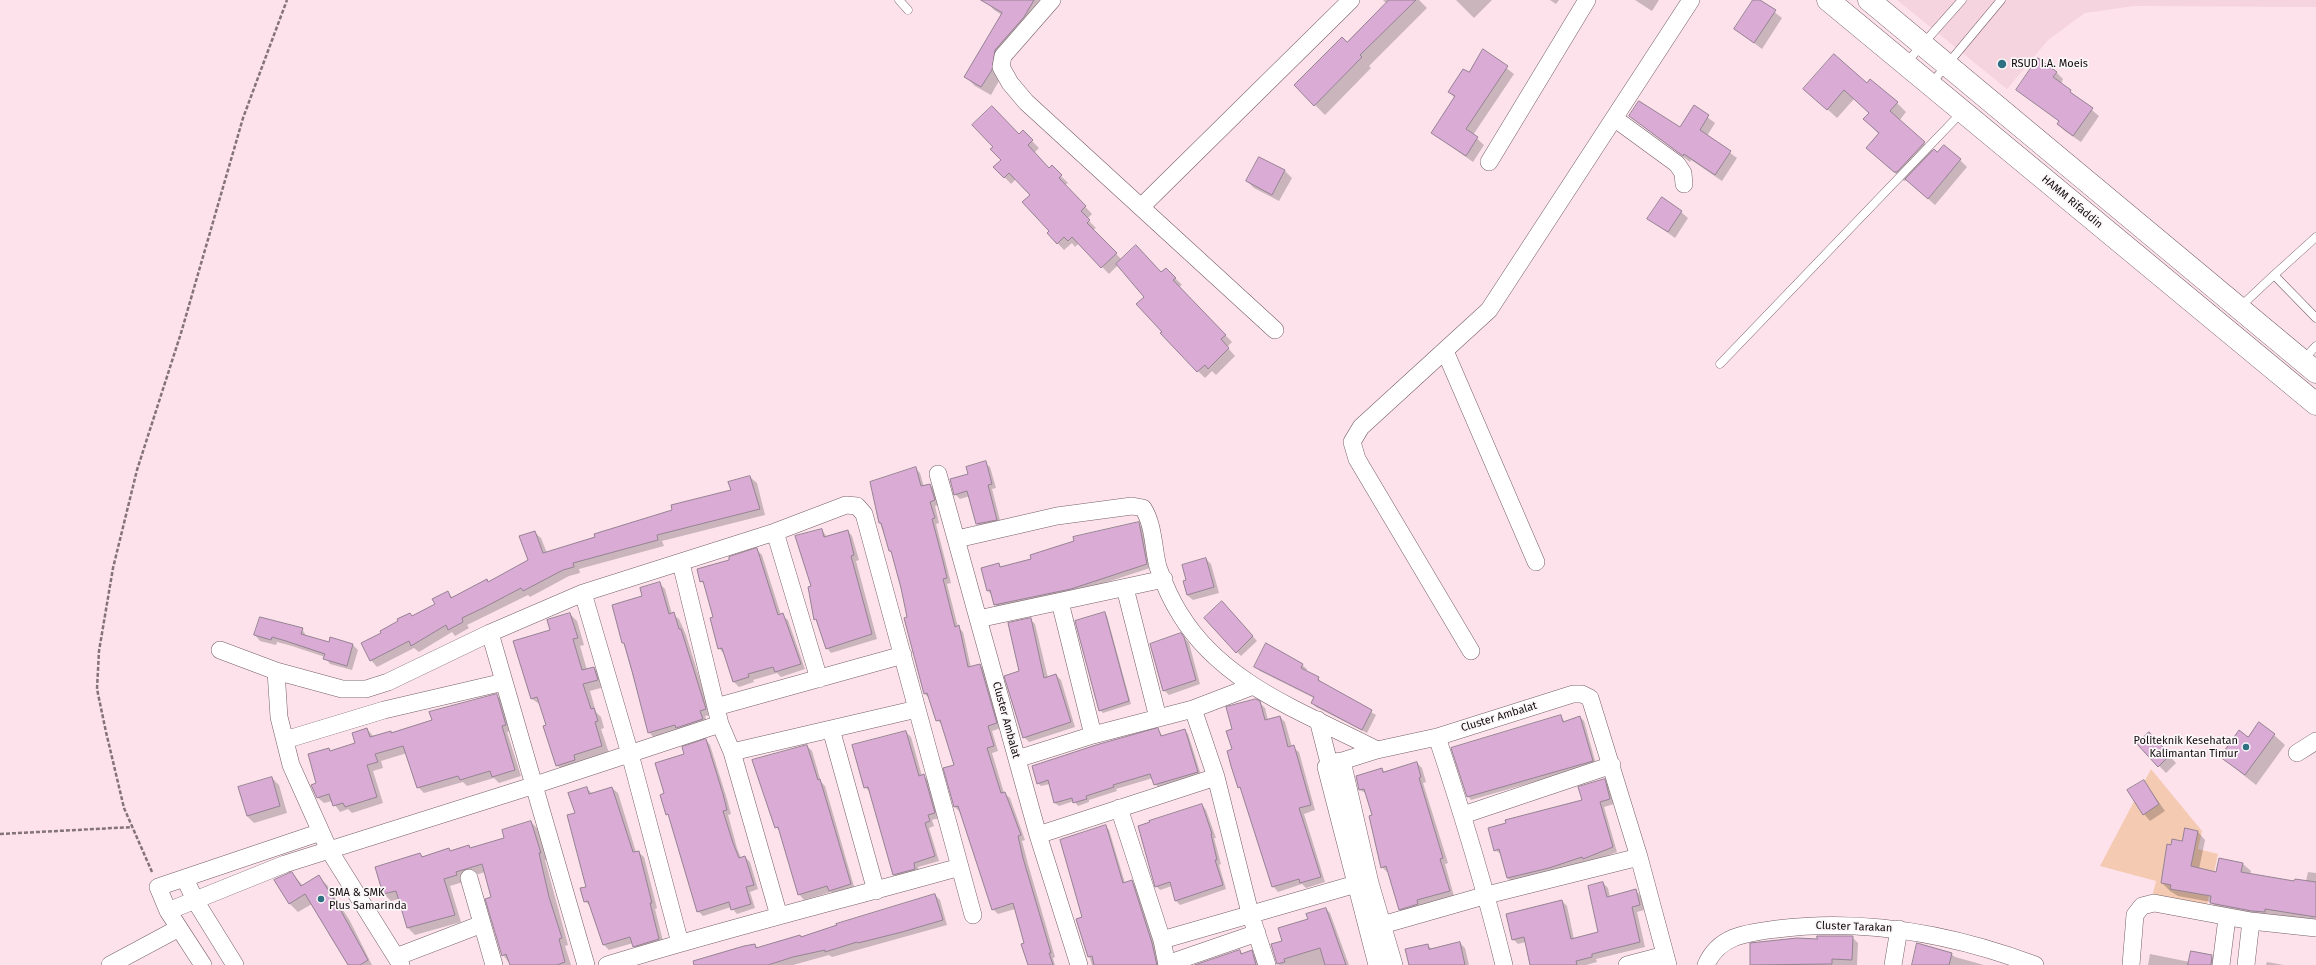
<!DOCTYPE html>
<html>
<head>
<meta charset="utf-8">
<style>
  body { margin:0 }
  canvas { display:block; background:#fde2eb }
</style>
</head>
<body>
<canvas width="2316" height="965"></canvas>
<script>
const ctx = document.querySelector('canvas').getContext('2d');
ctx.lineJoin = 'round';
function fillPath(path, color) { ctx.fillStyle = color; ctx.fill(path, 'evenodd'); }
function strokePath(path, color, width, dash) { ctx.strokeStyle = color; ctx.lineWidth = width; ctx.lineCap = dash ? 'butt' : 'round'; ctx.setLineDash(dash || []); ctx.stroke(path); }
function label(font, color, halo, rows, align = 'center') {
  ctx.font = font + ' "Fira Sans",sans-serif'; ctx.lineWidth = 3.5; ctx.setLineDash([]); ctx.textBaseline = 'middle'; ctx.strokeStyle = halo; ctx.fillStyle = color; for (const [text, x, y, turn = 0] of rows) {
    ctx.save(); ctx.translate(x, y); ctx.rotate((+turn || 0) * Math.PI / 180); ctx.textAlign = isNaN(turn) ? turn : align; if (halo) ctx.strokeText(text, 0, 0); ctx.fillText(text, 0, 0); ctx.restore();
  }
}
const built = new Path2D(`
  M1897,0H2316V7L2134,6L2085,13L2048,40L2007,89Z`);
const green = new Path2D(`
  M2151,769L2202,831L2198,849L2218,854L2207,905L2152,897L2156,881L2100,866Z`);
const shadow = new Path2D(`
  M985,0H1046L1004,59L1000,79L991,95L975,86L966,77L1002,15L994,10Z
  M1383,0H1419L1427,8L1369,66L1371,68L1325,115L1295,85L1347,44L1387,4Z
  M1456,0H1492L1474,18Z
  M1550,0H1559L1556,4Z
  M1635,0H1659L1652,11Z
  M1754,0H1759L1782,18L1762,49L1735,29Z
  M1484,51L1514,74L1473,135L1484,145L1473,162L1432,133L1455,98L1449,92L1469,74Z
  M2038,60L2057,73L2063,79L2061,84L2099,116L2081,142L2065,131L2058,124L2060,122L2018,90Z
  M1867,85L1897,103L1906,112L1899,121L1933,151L1960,160L1967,167L1935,205L1907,180L1904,181L1877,157L1879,134L1864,119L1870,113L1854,99L1837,118L1805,89Z
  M1694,107L1715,123L1707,136L1737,158L1722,181L1691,160L1690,162L1630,116L1680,129Z
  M1023,132L1039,148L1034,153L1049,169L1052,167L1068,183L1065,185L1092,214L1087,219L1096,228L1093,230L1122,260L1162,273L1166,269L1182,285L1179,287L1232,342L1227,347L1235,356L1216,375L1212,371L1205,378L1161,334L1163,332L1145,297L1118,265L1109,274L1079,243L1075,247L1072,243L1064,250L1048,233L1050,231L1031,195L1016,179L1011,184L995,167Z
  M1260,158L1285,171L1292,178L1279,201L1254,188L1247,181Z
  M1681,212L1688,218L1675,238L1649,219Z
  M985,463L990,467L996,488L992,489L1001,524L982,528L977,524L970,496L960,499L955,494L969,474Z
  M915,468L920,473L924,487L930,485L935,490L939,505L935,506L939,523L936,524L951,583L947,584L958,627L963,632L971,668L980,665L985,670L1001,728L992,731L998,751L992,753L1004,793L1010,798L1025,840L1022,841L1028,864L1055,957L1053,958L1055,965H1029L1026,943L1015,909L998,914L993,909L960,812L955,807L945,769L955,766L943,725L937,720L930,699L925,694L905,619L908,618L893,554L890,551L880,523Z
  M750,477L757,483L765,515L662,541L664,546L579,569L580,573L569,576L530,597L528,595L467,625L469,628L455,636L452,632L419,652L414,648L377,667L371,660L412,617L436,604L448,593L453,598L487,581L489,583L530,560L534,532L541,538L547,553L732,491Z
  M1138,523L1142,527L1150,568L1086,589L999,609L995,605L992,595L988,591L998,564L1002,568L1032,559Z
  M822,530L827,537L848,531L852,536L859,560L856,561L877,639L831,653L827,648L819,623L815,619L812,587Z
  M756,549L762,555L781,615L788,620L805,669L781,677L777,673L753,680L754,682L739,687L733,681L724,654L719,648L714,618L705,585L701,581L731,560Z
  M1206,559L1211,564L1219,593L1193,600L1187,595V581Z
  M659,583L665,589L672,614L679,619L686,635L711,715L705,716L708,725L654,738L649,732L613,606L644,596Z
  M1226,606L1257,641L1241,656L1237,652Z
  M1104,613L1107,616L1131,704L1103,713L1100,710Z
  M570,614L577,621L584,645L580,646L587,670L594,668L601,675L604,687L590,691L596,712L601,717L604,728L601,729L609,753L564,772L557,765L541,705L532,699L551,630Z
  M1030,619L1035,624L1048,678L1056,675L1061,680L1075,727L1029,742L1024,737L1020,672Z
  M302,629L307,637L329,643L353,645L358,650L352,670L330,664L325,657L292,646L277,642L276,645L260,641L255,635Z
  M1181,634L1189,643L1200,684L1169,695L1164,690Z
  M1302,665L1307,669L1306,671L1318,678L1322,683L1376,715L1367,733L1316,707L1312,703L1314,698L1260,671L1255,666Z
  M496,695L503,701L511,731L507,732L521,776L499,783L494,778L467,786L463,782L424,793L418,787L407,753L381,761L383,768L373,771L383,803L352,813L348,809L340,812L332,801L324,803L317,797L318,784L329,749L331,751L357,744L367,729L374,737L390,732L392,734L433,721Z
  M1259,702L1265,708L1268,720L1280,717L1285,722L1292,747L1299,752L1315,810L1304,814L1325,882L1306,888L1302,884L1278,892L1273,886L1242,790L1239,787L1233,750V730Z
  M1561,717L1565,722L1580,717L1584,721L1596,764L1471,800L1468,796Z
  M1158,729L1163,737L1184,730L1188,734L1201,775L1158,788L1153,778L1116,789L1117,791L1089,800V802L1078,806L1074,801L1059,806L1055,803L1050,784L1041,786L1038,783Z
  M906,732L911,737L922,776L929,780L939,818L932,820L934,826L929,828L939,861L918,867L920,873L899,879L894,874L871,793L865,787Z
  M2149,734L2176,763L2166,773L2138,744Z
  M2274,735L2285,745L2256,785L2221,757L2249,738Z
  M706,740L710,745L727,799L731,814L728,815L737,848L741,858L745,857L750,862L758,889L750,892L755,908L737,914L731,907L703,916L698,911L670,818L667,814L665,794L685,754Z
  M807,746L812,751L821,782L825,786L855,890L835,896L831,892L804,900L799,894L780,831L776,827Z
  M1417,763L1422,768L1426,782L1423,783L1448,863L1445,864L1454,896L1422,905L1423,909L1405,914L1400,909L1389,872H1387L1382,867L1373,816L1367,794L1360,790L1357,776L1382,769L1385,772Z
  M272,778L279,785L287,813L254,823L247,816Z
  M1604,780L1609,785L1614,804L1604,807L1617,852L1588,863L1587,861L1554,872L1512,882L1507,878L1501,854L1495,850L1583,801Z
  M2144,781L2165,811L2150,821L2144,814Z
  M586,788L593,794L612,788L618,793L636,852H638L644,857L657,908L655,909L664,945L640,952L633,943L609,950L603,944L591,907L585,901L587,887L576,814Z
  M1202,805L1206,810L1216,838H1214L1221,864L1219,865L1226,889L1180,905L1176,901L1172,886L1160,890L1156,886L1151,823Z
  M531,822L538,829L548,860H545L568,945L565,946L571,965H511L503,955L492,898L485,872L463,879V882L450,886L461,922L415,935L408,928L399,899L391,901L384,894L376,868L420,854L424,858L449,850L451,852L469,846L471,849L505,838Z
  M1105,826L1109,830L1125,883L1132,881L1135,885L1156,947L1159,965H1092L1078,920L1083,918Z
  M2185,829L2198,832L2205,840L2199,869L2217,873L2220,859L2243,864L2251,871L2250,874L2295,882L2306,881L2308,872L2316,873V923L2219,911L2211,902L2178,896L2170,891L2162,883L2172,846L2183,843Z
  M292,873L303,886L318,876L327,885L350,921L372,965H349L328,933L330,931L312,904L298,912L290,904L275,880Z
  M1603,883L1608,888L1610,897L1636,891L1641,896L1644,910L1637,912L1645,947L1596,959L1597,962L1586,965H1531L1526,942L1518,944L1513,939L1562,901L1567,906L1574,939L1599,933Z
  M935,895L940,900L947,925L832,957L829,955L793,965H702L754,945L758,948L802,938Z
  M1326,909L1330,913L1349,965H1279L1283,942L1309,919Z
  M1852,937L1858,943L1857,965H1751V944Z
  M1460,943L1465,948L1469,965H1409L1427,945L1432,949Z
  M1240,951L1243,954L1251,952L1256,956L1259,965H1198Z
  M1951,954L1955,957L1984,965H1913Z
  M2150,954L2190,962L2212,956L2218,962V965H2148Z
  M2267,962L2284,965H2266Z`);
const building = new Path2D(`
  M981,0H1034L1024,17L995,50L992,70L981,87L964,77L1002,13Z
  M1389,0H1416L1360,55L1362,57L1314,106L1294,85L1342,37L1347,42Z
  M1753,0H1760L1776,10L1754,43L1734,29Z
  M1483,49L1508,66L1466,129L1478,137L1466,156L1431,133L1455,96L1448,92L1463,69L1469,72Z
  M1834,54L1867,83L1870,79L1898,102L1890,111L1925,142L1897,172H1894L1866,148L1879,133L1863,119L1869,113L1844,90L1827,110L1803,89Z
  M2038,58L2057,72L2053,77L2071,90L2070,92L2093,108L2073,136L2057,124L2059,121L2016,90Z
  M1639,101L1680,127L1694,105L1709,115L1700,130L1731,151L1715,175L1684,154L1683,156L1629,116Z
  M992,106L1019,134L1023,130L1033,140L1028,145L1049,168L1052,165L1062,175L1059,178L1086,206L1081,211L1090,220L1087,223L1117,253L1101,268L1072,237L1068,241L1064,237L1057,244L1047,233L1049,231L1022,202L1030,195L1009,173L1004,178L993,167L1001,160L990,149L993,147L972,125Z
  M1944,145L1961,159L1928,199L1905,179L1934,149L1937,152Z
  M1259,157L1285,170L1272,195L1246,181Z
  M1662,197L1682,211L1668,232L1647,219Z
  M1136,245L1161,272L1166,268L1176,278L1173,280L1226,335L1221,339L1229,348L1208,369L1205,365L1197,372L1160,333L1162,332L1136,304L1144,297L1116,264Z
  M986,461L992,484L988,485L997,520L976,524L967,491L954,495L950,479L968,474L966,467Z
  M916,467L921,486L930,484L935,500L930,502L935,518L932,519L942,557L947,578L943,579L955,627L959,625L968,667L980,664L997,723L988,726L994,746L987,748L1001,793L1005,792L1021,835L1018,836L1023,858L1051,953H1049L1053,965H1028L1021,944L1024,943L1013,903L992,910L958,806L954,807L943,768L954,765L940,720L936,721L927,693L924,694L904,618L907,617L901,588L891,551H889L881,523H879L870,482Z
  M750,476L760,509L657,535L658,540L573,563L574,567L563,570L523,591L521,588L485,607L462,618L463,622L448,630L446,625L411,646L409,641L370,661L361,643L381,633L380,631L398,621L397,619L410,613L412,616L435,604L432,599L448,591L451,598L487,579L488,582L528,560L519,536L535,531L543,553L595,537L594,534L672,510L671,505L731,490L728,482Z
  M1139,522L1147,564L1071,589L994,605L990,590L987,591L981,568L999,563L1000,567L1031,559L1030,555L1074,541L1073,537Z
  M822,529L824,537L848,530L854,555L851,556L872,634L826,649L816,619L814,620L808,587L811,586L795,536Z
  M757,548L778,615L783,613L801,664L775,672L773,667L748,674L749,677L733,682L722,648L718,649L710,618L713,617L703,581L700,582L697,569L729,560V557Z
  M1206,558L1214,587L1187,595L1183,581L1186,580L1182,565Z
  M660,582L669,614L674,612L679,629H681L706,709L700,711L703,719L676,728L675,725L648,733L632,671L624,643H622L612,605L642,596L640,588Z
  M1222,601L1253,636L1236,653L1204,618Z
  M1105,612L1129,701L1099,711L1075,621Z
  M570,613L578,638L573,639L582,670L594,667L598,680L583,684L591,709L594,708L598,721L595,722L602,746L574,755L575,760L556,766L543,726L546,725L537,697L531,699L513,641L550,630L547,620Z
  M260,617L303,628L301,634L329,642L330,637L353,644L347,666L323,659L325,654L286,641L272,637L271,640L254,635Z
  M1031,618L1044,678L1056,674L1071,722L1023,738L1004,676L1019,671L1008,623Z
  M1181,633L1184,637L1196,680L1163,691L1150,644Z
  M1266,643L1303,664L1301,668L1319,677L1318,680L1372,710L1362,730L1311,703L1314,697L1254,667Z
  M497,694L506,725L502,726L515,770L492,777L490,771L460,780L458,776L417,788L403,746L375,754L378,762L367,765L377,797L345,807L343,803L333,806L329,794L317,798L311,785L316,783L308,754L329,748L330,751L355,743L352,733L367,728L370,737L391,731V733L432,720L429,712Z
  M1256,699L1260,701L1265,720L1280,716L1288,747L1294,745L1311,805L1299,808L1321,877L1300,883L1299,879L1272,887L1240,787L1238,788L1231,766L1227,751L1232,749L1226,731L1232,729L1226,707Z
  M1561,715L1563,722L1580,716L1593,761L1467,797L1451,748Z
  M2259,722L2275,734L2245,775L2220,757L2239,730L2248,737Z
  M1158,728L1161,736L1185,729L1198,772L1154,785L1150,774L1113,785L1114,787L1086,796L1087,799L1073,803L1072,798L1054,803L1048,780L1037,784L1032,766L1096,745Z
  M906,731L919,776L924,774L935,813L928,815L930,821L925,823L935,856L914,863L915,869L893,875L868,787L864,788L852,745Z
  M2149,732L2170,755L2158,767L2137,744Z
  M706,739L723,794L727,810L723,811L733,843L739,858L745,856L754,885L746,887L751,904L731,910L729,902L697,912L668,814L666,815L660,795L664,793L655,763L684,754L682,747Z
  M807,745L818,780L820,779L851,884L829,891L827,886L798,895L778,827L775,828L752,760Z
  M1417,762L1421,777L1419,778L1443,858L1440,859L1450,891L1417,900L1418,904L1399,910L1386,866L1381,868L1369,816L1372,815L1364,789L1359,790L1356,776L1382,768L1383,772Z
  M272,777L280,806L247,816L238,787Z
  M1605,779L1610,799L1600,802L1613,847L1583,859L1582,857L1549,868L1507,878L1499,849L1494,851L1488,828L1506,823L1505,820L1582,800L1578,787Z
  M2144,780L2159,804L2143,815L2127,790Z
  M587,787L589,794L612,787L633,852L639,851L652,903H650L659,939L633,947L630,937L603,945L588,901L584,902L580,888L586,887L567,815L575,813L568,793Z
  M1202,804L1212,834H1211L1217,860H1215L1223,885L1175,901L1170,882L1155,887L1138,826L1150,822L1149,821Z
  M531,821L541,853H539L549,897L562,938L559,939L565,962L557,965H510L506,954L502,956L485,899L491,897L482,864L456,872L457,875L444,879L455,915L407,928L396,891L383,894L375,867L420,853L422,857L449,848L450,851L469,845L470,848L504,838L502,830Z
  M1106,825L1123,883L1132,880L1152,943L1157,965H1094L1092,956L1088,957L1076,919L1082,917L1060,840Z
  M2185,828L2198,831L2191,866L2216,872L2219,858L2243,863L2241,872L2294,881L2295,879L2316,882V917L2265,909V912L2252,911L2210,903L2211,896L2170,889L2171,885L2161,883L2167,844L2171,845L2172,839L2182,841Z
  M292,872L301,886L319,875L341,911L368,960L360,965H348L305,894L289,904L274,880Z
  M1603,882L1607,897L1636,889L1640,905L1632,907L1640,942L1592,954V957L1576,961L1577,965H1530L1524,937L1512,940L1506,914L1562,900L1571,939L1598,932L1588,886Z
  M935,894L943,920L902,932L858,943L857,942L825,952V950L793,957L768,965H694L693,961L744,946L755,944L756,948L800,935L801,937L837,925L836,924Z
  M1326,908L1346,965H1325L1320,948L1284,959L1285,962L1277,964L1271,944L1282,941L1278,928L1308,919L1306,914Z
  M1817,936H1853L1852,960L1832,959V964L1750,965V943L1797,938L1817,939Z
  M1460,942L1465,965H1409L1405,949L1428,944L1429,949Z
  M1917,943L1952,953L1949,965H1912Z
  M1240,950L1241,954L1252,950L1256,965H1195Z
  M2191,951L2212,955L2211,965H2188Z`);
const path = new Path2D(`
  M0,834L133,827
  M152,872L124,808L106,732L97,689L99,651L113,568L137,470L181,333L243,118L287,0`);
const service = new Path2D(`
  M899,0L908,10
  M1906,63L1962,0
  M1931,84L2001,0
  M2274,275L2316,237
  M2240,307L2274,275L2316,318
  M2303,360L2316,346
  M1720,364L1962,112`);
const minor = new Path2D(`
  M1052,0L1003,56L1001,67L1010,83L1026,102L1275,330
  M1614,118L1677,164L1683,173L1684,184
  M1489,162L1587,0
  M1142,206L1351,0
  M1445,351L1536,562
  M938,474L1038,835L1079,965
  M775,532L819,679
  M957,539L1057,516L1132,506L1143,508C1154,525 1153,548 1158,567C1163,581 1171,600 1180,614C1223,685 1306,713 1377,750
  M681,563L720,724L732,752L779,916
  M1125,588L1158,718
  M583,593L630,754L680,943
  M1060,602L1093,735
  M978,619L1164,579
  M490,633L586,965
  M220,650L276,671L279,717L291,765L329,850L401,965
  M1471,651L1357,459L1352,442L1361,427L1489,310L1691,0
  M276,671L342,689H366L388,682L490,633L583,593L775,532L846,505L857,506L864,514L973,915
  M716,707L903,655
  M1193,709L1216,777L1250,913L1267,965
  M1318,720L1329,763
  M831,729L876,891
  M1437,737C1462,812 1485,888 1504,965
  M285,740L384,710L504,682
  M732,752L917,709
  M2297,753L2316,741
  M1017,759L1093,735L1193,709L1253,686
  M1342,761L1370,883L1394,965
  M1119,808L1162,940L1167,965
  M1463,815L1612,765
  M1038,835L1216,777
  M469,878L494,965
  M185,879L196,902L235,965
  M168,911L285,864L535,785L720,724
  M1368,929L1487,895L1639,857
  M1162,940L1356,884
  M396,957L482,924
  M1167,964L1257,933
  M110,965L179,928
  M203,965L168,911L158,887L321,832
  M607,965C724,929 842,900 960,867
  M1377,965L1326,767L1329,763L1342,761L1377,750L1437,737L1573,694H1582L1590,698L1639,857L1668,965
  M1627,965L1665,955
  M1706,965C1719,935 1747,933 1777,929C1865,918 1952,934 2035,965
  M1893,965L1899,929
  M2131,965L2135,915L2142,906L2154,903L2251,921L2316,928
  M2221,965L2227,918
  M2246,965L2251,921`);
const secondary = new Path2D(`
  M1828,0L2316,404
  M1869,0L2316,372`);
const markers = [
  [2002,64,5,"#2f7183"],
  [2246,747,4,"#2f7183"],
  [321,899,4,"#2f7183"]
];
const poiNames = [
  ["RSUD I.A. Moeis",2011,64],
  ["Politeknik Kesehatan",2238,741,"right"],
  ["Kalimantan Timur",2238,754,"right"],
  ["SMA & SMK",329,893],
  ["Plus Samarinda",329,906]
];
const streetNames = [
  ["HAMM Rifaddin",2072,202,40],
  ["Cluster Ambalat",1499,717,-17],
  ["Cluster Ambalat",1006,720,75],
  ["Cluster Tarakan",1854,927,2]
];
fillPath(built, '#f5d3df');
fillPath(green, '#f5cab2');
fillPath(shadow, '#0003');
fillPath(building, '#d9abd5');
strokePath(building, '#958393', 1);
strokePath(service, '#765f67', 9);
strokePath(minor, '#765f67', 18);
strokePath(secondary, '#765f67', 23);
strokePath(path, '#847379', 2.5, [4, 2]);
strokePath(service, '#fff', 8);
strokePath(minor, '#fff', 17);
strokePath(secondary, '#fff', 22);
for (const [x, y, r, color] of markers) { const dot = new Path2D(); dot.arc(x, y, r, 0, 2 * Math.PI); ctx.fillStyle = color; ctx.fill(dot); strokePath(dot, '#fbf6f8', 1.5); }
label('11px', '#120a0d', '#fbf6f8', poiNames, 'left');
label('11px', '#120a0d', '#fbf6f8', streetNames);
</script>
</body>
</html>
